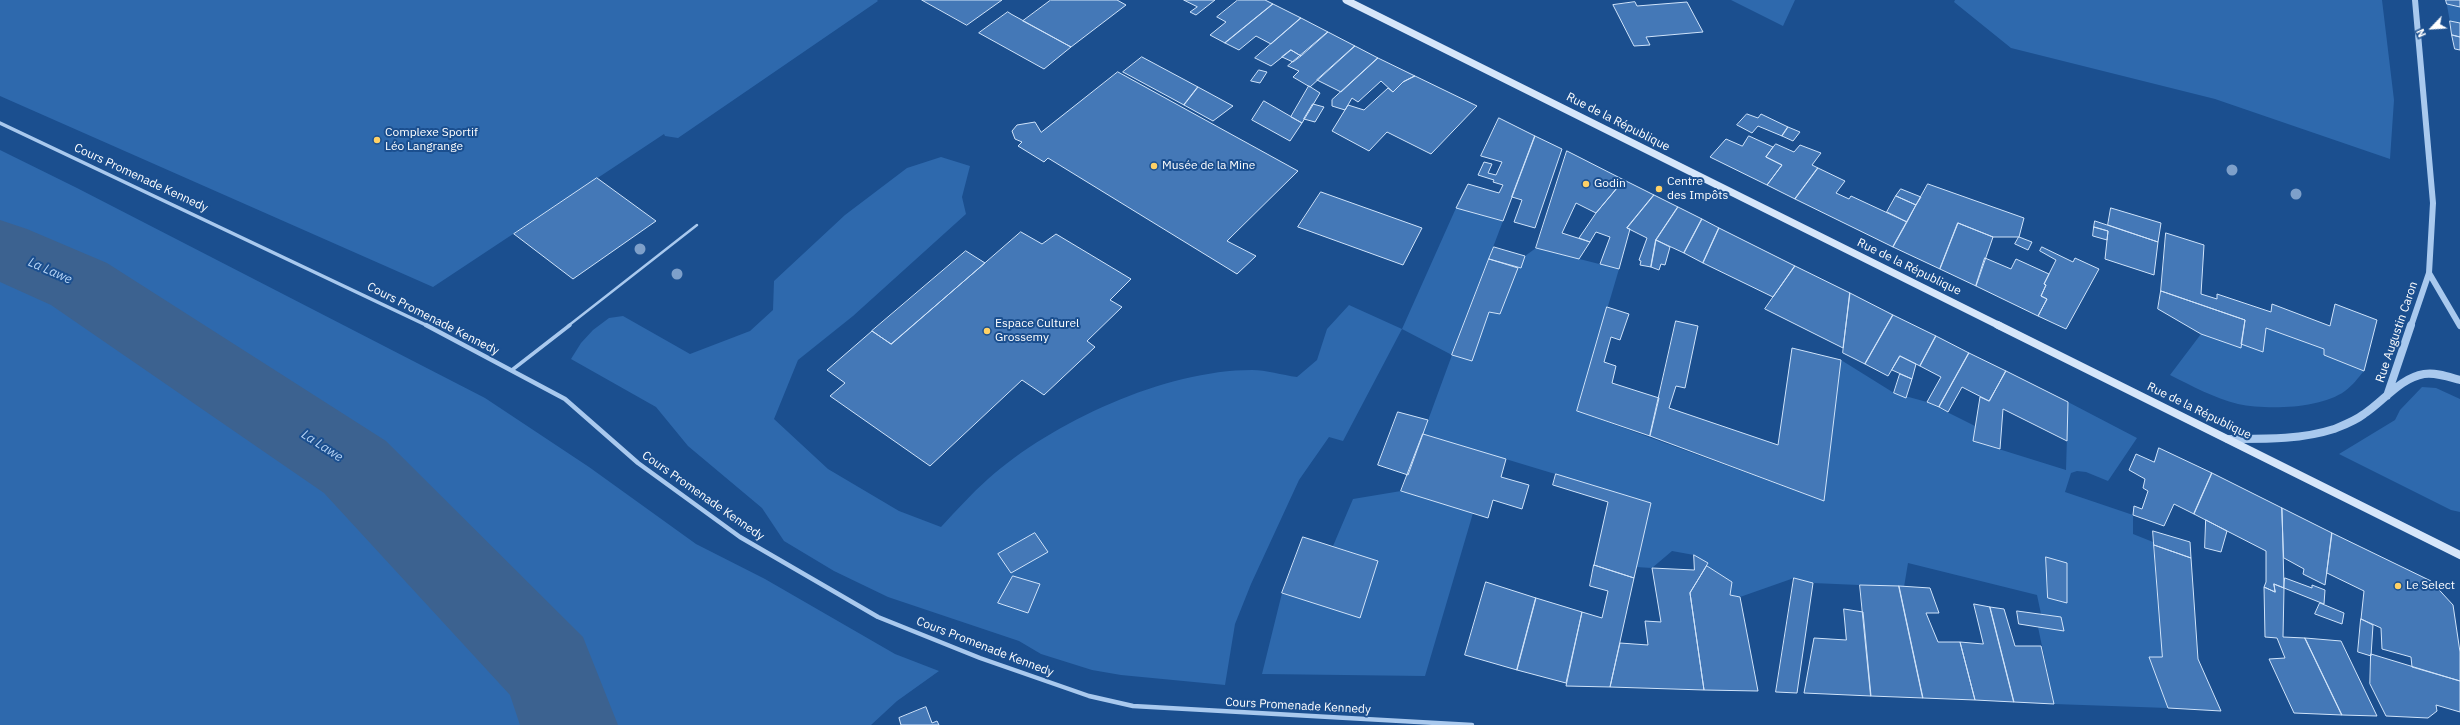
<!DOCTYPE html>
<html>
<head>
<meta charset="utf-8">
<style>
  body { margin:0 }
  #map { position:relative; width:2460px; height:725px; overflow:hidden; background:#1b4f8f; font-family:"IBM Plex Sans",sans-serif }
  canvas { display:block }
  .north { position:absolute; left:2412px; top:8px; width:40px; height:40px; -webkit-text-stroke:3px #1b4f8f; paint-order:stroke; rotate:245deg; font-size:11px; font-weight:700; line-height:16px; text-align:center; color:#fff }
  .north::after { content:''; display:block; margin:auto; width:14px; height:18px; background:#fff; clip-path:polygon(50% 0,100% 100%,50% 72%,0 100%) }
</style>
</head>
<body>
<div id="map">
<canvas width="2460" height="725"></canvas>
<div class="north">N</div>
</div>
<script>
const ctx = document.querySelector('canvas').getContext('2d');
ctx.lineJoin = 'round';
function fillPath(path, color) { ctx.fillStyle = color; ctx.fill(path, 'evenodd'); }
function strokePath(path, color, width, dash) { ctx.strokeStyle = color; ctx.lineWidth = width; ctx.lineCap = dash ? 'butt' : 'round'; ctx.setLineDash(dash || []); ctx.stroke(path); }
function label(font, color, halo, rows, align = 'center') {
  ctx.font = font + ' "IBM Plex Sans",sans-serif'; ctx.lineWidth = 4; ctx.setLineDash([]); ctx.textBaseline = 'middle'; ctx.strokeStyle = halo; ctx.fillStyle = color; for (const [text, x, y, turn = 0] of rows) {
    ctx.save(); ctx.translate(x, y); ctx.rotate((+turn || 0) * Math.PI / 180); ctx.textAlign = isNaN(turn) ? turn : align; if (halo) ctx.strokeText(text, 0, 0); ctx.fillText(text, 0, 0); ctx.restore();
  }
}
const green = new Path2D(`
  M0,0H877L878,1L678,138L665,136L664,134L433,287L0,96Z
  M1731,0H1795L1783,26Z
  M1955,0H2382L2394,100L2390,159L2215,99L2011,48L1954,2Z
  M2446,0H2460V50L2455,49Z
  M0,150L77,188L485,398L589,467L696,544L765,579L895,654L939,671L897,701L871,725H0Z
  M941,157L970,166L962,197L966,214L853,316L798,360L774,419L828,469L899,511L941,527C956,511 971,494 988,479C1052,422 1165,370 1252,370C1266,370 1282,375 1297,377L1317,360L1327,329L1349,305L1402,329L1456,208L1503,221L1452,355L1472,360L1489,312L1500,314L1518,268H1521L1525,256L1536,248L1619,269L1577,411L1824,501L1841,360L1894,393L1927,402L1975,426L1973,441L2066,470L2068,402L2137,438L2108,481L2086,472L2077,471L2071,473L2065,492L2133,515V534L2153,542L2162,657H2149L2168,708L2054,704L2038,627L2061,617L2041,614L2037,595L1908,563L1904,587L1813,583L1794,578L1740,597L1730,595L1732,582L1707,566L1708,563L1694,555L1672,551L1652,568L1636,567L1651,503L1423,434L1452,355L1402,329L1343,441L1329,437L1299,480L1251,584L1235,624L1225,685L1121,675L1092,670L1041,654L1019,641L888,597L834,571L784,541L762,508L688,446L656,407L571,359L581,343L593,330L609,318L623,316L690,354L750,331L773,310L774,281L845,215L907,168ZM2046,558L2067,563V603L2048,598Z
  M2266,328L2324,349V355L2364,371C2358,378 2353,385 2345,391C2320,409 2267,410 2238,404C2214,398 2192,386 2170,375L2201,334L2241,347V344L2263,351Z
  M2422,387L2436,388L2460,399V512L2451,510L2339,454L2395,420L2400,410Z
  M1401,491L1473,513L1425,676L1262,674L1282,593L1360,618L1378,561L1333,546L1353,499Z`);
const river = new Path2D(`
  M0,220L27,229L107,263L386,441L583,637L618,725H520L510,695L324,493L51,305L0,282Z`);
const building = new Path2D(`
  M922,0H1002L967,25Z
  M1051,0H1117L1126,5L1071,47L1023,21Z
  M1184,0H1215L1196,15L1190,12L1197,7Z
  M1238,0H1265L1273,4L1225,43L1210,35L1226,22L1217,17Z
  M2446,0H2460V7L2447,4Z
  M1635,2L1637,6L1687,2L1703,32L1646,37L1650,45L1634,46L1613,5Z
  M1273,4L1301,18L1271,44L1256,36L1239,50L1225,43Z
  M1008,12L1011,14L1071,47L1044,69L979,33Z
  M1301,18L1328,32L1301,56L1291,50L1271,66L1255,58Z
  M2450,21L2460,23V37L2452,35Z
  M1328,32L1355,46L1310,87L1293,77L1299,71L1288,66Z
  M2452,35L2460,37V50L2455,49Z
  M1355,46L1378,58L1341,92L1317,80Z
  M1291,50L1301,56L1293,62L1282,57Z
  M1142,57L1198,87L1184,105L1123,72Z
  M1378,58L1415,76L1403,82L1393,92L1381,81L1358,102L1352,98L1345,110L1332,106V100Z
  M1259,70L1267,72L1260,83L1251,81Z
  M1118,72L1298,171L1227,241L1256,256L1237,274L1048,158L1044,162L1018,146L1022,142L1015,139L1012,131L1017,125L1035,122L1041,132Z
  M1415,76L1477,106L1431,154L1387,132L1369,151L1332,131L1348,105L1364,110L1388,88L1393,92L1403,82Z
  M1309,86L1320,93L1302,123L1291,117Z
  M1198,87L1233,106L1213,121L1184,105Z
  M1264,101L1302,123L1290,141L1252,120Z
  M1313,104L1324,107L1315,122L1304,119Z
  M1747,114L1758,118L1761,114L1788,127L1782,136L1758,126L1752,133L1737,125Z
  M1499,118L1535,136L1503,221L1456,208L1468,184L1499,193L1503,185L1493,182L1494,180L1478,175L1484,162L1492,164L1488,173L1496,175L1502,162L1481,156Z
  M1788,127L1800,132L1793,141L1782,136Z
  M1535,136L1562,149L1535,228L1514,222L1522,200L1512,197Z
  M1749,136L1773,147L1766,157L1782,165L1767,185L1710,157L1726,139L1742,146Z
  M1776,144L1794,152L1800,145L1821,153L1812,165L1818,168L1795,199L1767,185L1782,165L1766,157Z
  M1567,151L1624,180L1596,213L1576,203L1562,233L1590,242L1579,259L1536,248Z
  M1818,168L1845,181L1836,193L1849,199L1851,196L1907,222L1893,247L1795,199Z
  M597,178L656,221L573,279L514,234Z
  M1624,180L1654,195L1627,228L1630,229L1619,269L1600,264L1610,237L1596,232L1590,242L1579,238L1596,213Z
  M1928,184L2024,218L2019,237H1993L1958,223L1940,269L1893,247Z
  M1901,189L1921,197L1916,205L1896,196Z
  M1321,192L1422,228L1403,265L1298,227Z
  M1654,195L1678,207L1656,240L1651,267L1640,265L1641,261L1639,260L1647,238L1627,228Z
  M1896,196L1916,205L1907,222L1887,212Z
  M1678,207L1702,219L1684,253L1656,240Z
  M2111,208L2161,223L2158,242L2108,225Z
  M1702,219L1719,228L1703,263L1684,253Z
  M2095,221L2158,242L2154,275L2105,259L2108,231L2094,227Z
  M1958,223L1993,237L1976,286L1940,269Z
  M2094,227L2108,231L2107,240L2093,236Z
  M1719,228L1795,266L1773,297L1703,263Z
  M1021,232L1042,244L1056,234L1131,279L1110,300L1122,307L1087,341L1095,347L1044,395L1022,380L930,466L830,396L845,383L827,370L872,331L891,344Z
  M2166,233L2204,245L2201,294L2217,299V294L2271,312L2272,304L2330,326L2335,304L2377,320L2364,371L2324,355V349L2266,328L2263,352L2241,344L2245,320L2161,291Z
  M2019,237L2032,242L2028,250L2015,244Z
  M1656,240L1670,247L1665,265L1661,264L1659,270L1651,267Z
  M1494,247L1525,256L1521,268L1489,259Z
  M2042,247L2073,262L2075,258L2099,269L2066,329L2038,316L2047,299L2041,296L2046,285L2044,284L2056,260L2040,251Z
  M966,251L985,263L891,344L872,331Z
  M1985,258L2011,269L2016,259L2049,274L2044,284L2046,285L2041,296L2047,299L2038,316L1976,286Z
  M1489,259L1518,268L1500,314L1489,312L1472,361L1452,355Z
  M1795,266L1850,293L1843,348L1765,309Z
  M2161,291L2245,320L2241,348L2201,334L2158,309Z
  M1850,293L1893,315L1865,364L1843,353Z
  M1607,307L1629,314L1620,340L1611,337L1604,362L1616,366L1612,383L1659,398L1650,436L1577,411Z
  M1893,315L1936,336L1920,366L1900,356L1888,376L1865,364Z
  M1676,321L1698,326L1685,388L1676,386L1669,408L1778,445L1792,348L1841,360L1824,501L1650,436Z
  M1936,336L1969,353L1939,407L1927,402L1941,377L1920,366Z
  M1969,353L2006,371L1989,401L1962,387L1948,412L1939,407Z
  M1900,356L1916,364L1912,379L1892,370Z
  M2006,371L2068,402L2067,441L2003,409L2000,449L1973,441L1980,397L1989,401Z
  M1900,374L1912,379L1906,398L1894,393Z
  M1398,412L1428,420L1408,475L1378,465Z
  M1423,434L1506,459L1501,477L1529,485L1522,509L1493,500L1488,518L1401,491Z
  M2159,448L2212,473L2194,514L2174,504L2164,526L2133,515L2134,506L2142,509L2148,491L2143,488L2145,479L2129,470L2136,454L2154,462Z
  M2212,473L2282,508L2284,588L2274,584L2275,592L2264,587L2266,582V551L2194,514Z
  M1556,474L1651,503L1634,578L1594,565L1608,502L1553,485Z
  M2282,508L2332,533L2325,585L2303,574L2304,569L2284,558Z
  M2206,520L2227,531L2221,552L2205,548Z
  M2153,531L2190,542L2191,558L2154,545Z
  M1035,533L1048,552L1011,573L998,554Z
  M2332,533L2431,581L2453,605L2460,652V681L2412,667L2411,657L2382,649L2381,628L2361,619L2364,591L2327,573Z
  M1303,537L1378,561L1360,618L1282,593Z
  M2154,545L2191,558L2198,659L2221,711L2168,708L2149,657H2162Z
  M1694,555L1708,563L1690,593L1704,690L1610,687L1620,643L1648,645L1645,621L1661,622L1652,568L1694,570Z
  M2046,557L2067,563V603L2048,598Z
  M1594,565L1634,578L1610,687L1566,686L1582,612L1602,618L1608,591L1590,586Z
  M1707,566L1732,582L1730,595L1740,597L1758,691L1704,690L1690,593Z
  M1013,576L1040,584L1028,613L998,603Z
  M1794,578L1813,583L1797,693L1776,692Z
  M2285,578L2312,588V585L2325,590L2324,604L2284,588Z
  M1486,582L1536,598L1517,670L1465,655Z
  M2274,584L2284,588L2283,637L2305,638L2342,715L2294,713L2269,659L2285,658L2277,638L2265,637L2264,587L2275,592Z
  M1860,585L1899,586L1923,698L1871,696Z
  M1899,586L1930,588L1939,613H1926L1938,642H1960L1975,700L1923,698Z
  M1536,598L1582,612L1566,683L1517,670Z
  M2320,603L2344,613L2342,624L2315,614Z
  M1974,604L1990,607L2014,702L1975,700L1960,642L1983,644Z
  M1990,607L2004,609L2015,646H2041L2054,704L2014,702Z
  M1844,609L1863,612L1871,696L1804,693L1814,638L1846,640Z
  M2017,611L2061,617L2064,631L2019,624Z
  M2361,619L2373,625L2371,656L2358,652Z
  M2305,638L2341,641L2377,716L2342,715Z
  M2371,654L2460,681V712L2436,705L2437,711L2428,718L2386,716L2370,684Z
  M926,707L932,723L937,721L939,725H901L899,718Z`);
const serviceFar1 = new Path2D(`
  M568,326L697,225`);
const service = new Path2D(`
  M512,370L570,325`);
const minorFar1 = new Path2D(`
  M0,123L428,326`);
const minor = new Path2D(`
  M426,325L565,399L638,463L740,537L878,617L980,658L1089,696L1133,706L1472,725`);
const tertiaryFar1 = new Path2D(`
  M2415,0L2433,203L2429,273L2460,326
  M2411,326L2429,273`);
const tertiary = new Path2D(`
  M2387,396L2411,325
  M2228,439C2263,439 2300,440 2334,429C2344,425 2355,421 2364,414C2384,401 2400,378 2424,374C2436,372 2449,377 2460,380`);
const secondaryFar1 = new Path2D(`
  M1346,0L2000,326`);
const secondary = new Path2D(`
  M1998,325L2460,555`);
const trees = [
  [2232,170],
  [2296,194],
  [640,249],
  [677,274]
];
const markers = [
  [377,140,4,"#ffd166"],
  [1154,166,4,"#ffd166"],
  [1586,184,4,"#ffd166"],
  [1659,189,4,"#ffd166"],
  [987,331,4,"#ffd166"],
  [2398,586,4,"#ffd166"]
];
const streetNames = [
  ["Rue de la République",1618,122,27],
  ["Cours Promenade Kennedy",141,178,25],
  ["Rue de la République",1909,267,26],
  ["Cours Promenade Kennedy",433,319,27],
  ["Rue Augustin Caron",2397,332,-71],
  ["Rue de la République",2199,411,26],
  ["Cours Promenade Kennedy",703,496,35],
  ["Cours Promenade Kennedy",985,647,21],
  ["Cours Promenade Kennedy",1298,706,3]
];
const poiNames = [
  ["Complexe Sportif",385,133],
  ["Léo Langrange",385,147],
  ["Musée de la Mine",1162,166],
  ["Centre",1667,182],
  ["des Impôts",1667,196],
  ["Godin",1594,184],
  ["Espace Culturel",995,324],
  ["Grossemy",995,338],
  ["Le Select",2406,586]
];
const waterNames = [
  ["La Lawe",50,271,24],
  ["La Lawe",322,446,33]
];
fillPath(green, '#2e69ad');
fillPath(river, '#3c6290');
fillPath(building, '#4478b7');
strokePath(building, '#cfe3fa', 1);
strokePath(serviceFar1, '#a9c9ee', 2.5);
strokePath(service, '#a9c9ee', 3.5);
strokePath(minorFar1, '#a9c9ee', 3.5);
strokePath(minor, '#a9c9ee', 4.5);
strokePath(tertiaryFar1, '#a9c9ee', 6);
strokePath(tertiary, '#a9c9ee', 8);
strokePath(secondaryFar1, '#d6e6fa', 7);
strokePath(secondary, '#d6e6fa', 8);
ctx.fillStyle = '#7ea0ca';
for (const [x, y] of trees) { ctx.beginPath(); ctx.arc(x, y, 5.5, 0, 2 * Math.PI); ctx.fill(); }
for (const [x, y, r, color] of markers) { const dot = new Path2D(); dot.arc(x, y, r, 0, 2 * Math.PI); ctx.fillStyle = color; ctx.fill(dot); strokePath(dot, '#1b4f8f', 1.5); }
label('12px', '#fff', '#1b4f8f', streetNames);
label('12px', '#fff', '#1b4f8f', poiNames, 'left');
label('italic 13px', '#b5d3f5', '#1b4f8f', waterNames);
</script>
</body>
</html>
